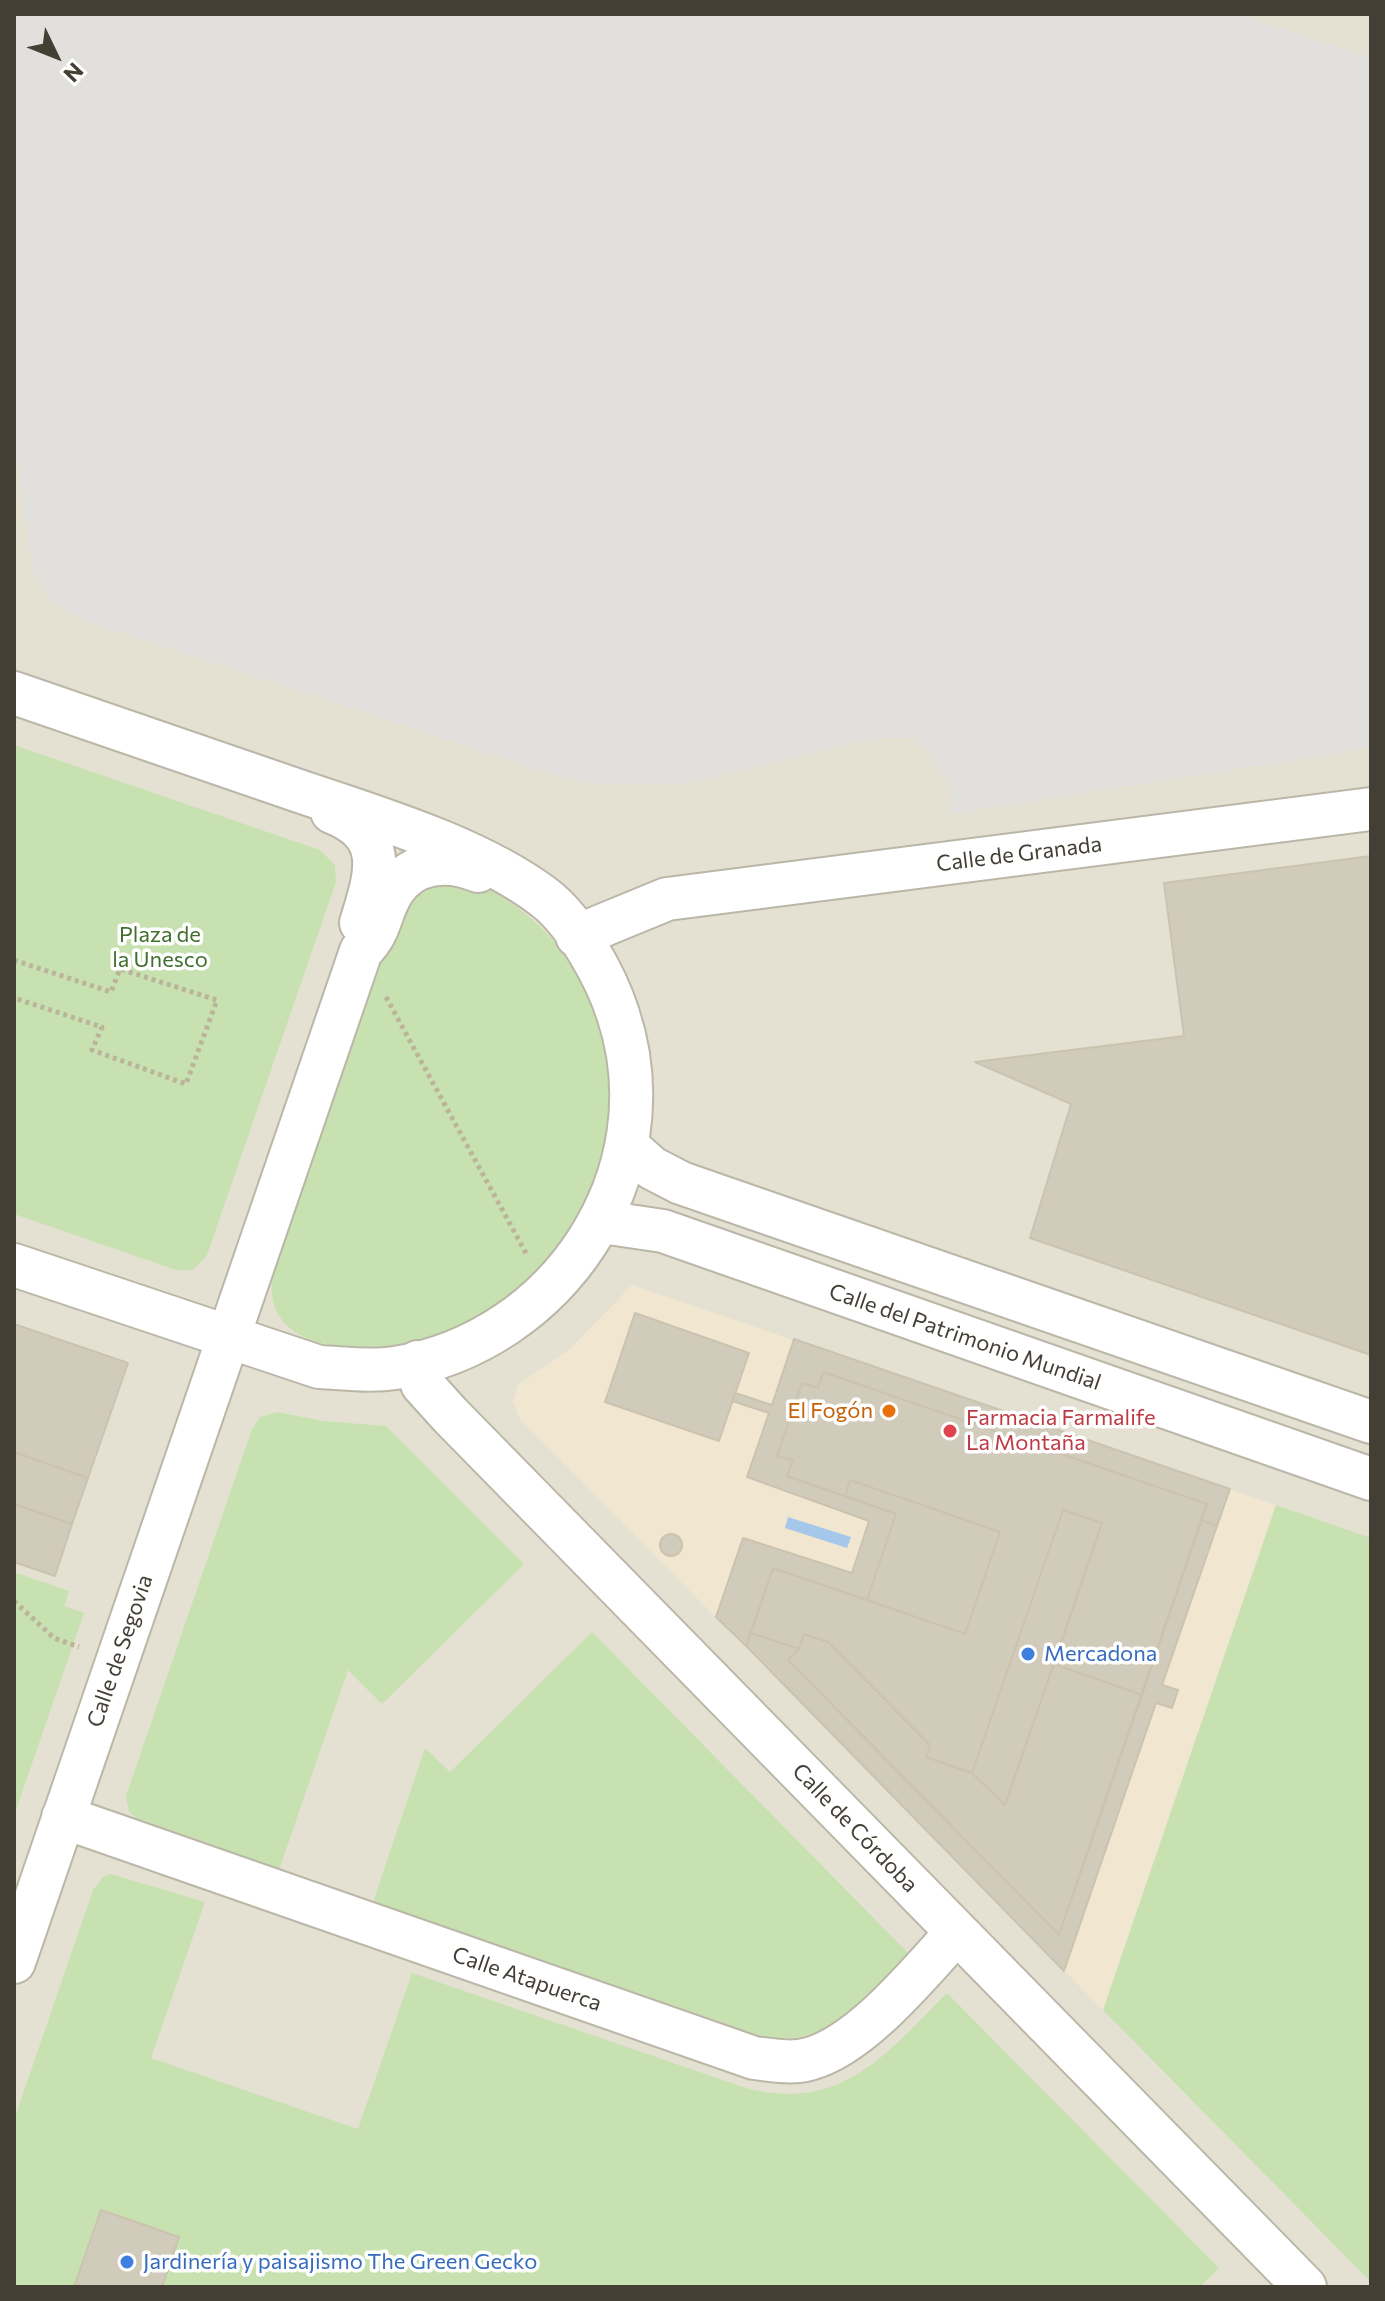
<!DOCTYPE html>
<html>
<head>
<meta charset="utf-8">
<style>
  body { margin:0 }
  #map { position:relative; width:1385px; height:2301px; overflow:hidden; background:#f1eee5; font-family:Commissioner,sans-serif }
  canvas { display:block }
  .frame { position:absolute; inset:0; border:16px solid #433f35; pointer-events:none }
  .north { position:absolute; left:16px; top:16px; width:80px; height:80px; -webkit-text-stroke:6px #fff; paint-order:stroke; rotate:133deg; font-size:22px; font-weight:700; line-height:32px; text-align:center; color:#433f35 }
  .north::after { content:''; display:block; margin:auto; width:28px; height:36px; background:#433f35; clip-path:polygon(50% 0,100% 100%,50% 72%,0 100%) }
</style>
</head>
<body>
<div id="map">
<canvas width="1385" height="2301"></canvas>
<div class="frame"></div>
<div class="north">N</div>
</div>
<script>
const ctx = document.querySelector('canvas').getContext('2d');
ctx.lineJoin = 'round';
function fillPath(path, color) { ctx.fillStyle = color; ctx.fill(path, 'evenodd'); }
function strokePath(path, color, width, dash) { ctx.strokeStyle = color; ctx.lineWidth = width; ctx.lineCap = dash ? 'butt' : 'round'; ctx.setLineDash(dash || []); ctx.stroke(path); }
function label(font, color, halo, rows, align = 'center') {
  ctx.font = font + ' Commissioner,sans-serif'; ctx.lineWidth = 7; ctx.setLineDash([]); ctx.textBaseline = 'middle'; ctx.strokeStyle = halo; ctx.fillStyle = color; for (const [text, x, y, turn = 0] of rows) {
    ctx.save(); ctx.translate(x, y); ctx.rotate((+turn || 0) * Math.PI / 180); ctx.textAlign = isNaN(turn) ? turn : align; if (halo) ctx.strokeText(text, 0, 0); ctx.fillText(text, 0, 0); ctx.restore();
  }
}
const residential = new Path2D(`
  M14,14H1371V2287H14Z`);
const commercial = new Path2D(`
  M632,1285L1276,1505L1103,2010L520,1419L513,1401L518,1385L571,1348Z`);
const green = new Path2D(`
  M14,745L320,850L335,865L336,882L207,1255L193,1270H176L14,1214Z
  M457,874C531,904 585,959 603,1039C623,1127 592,1222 528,1285C512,1301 483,1317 462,1328C409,1356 251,1369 274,1270L398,910L406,896Z
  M277,1412L323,1421L386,1426L524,1564L382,1704L348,1670L279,1870L142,1823L129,1812L126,1796L252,1429L260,1417Z
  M1276,1505L1371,1538V2282L1103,2010Z
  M14,1572L69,1591L64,1606L84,1613L14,1816Z
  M592,1632L909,1954C864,1998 831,2050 761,2036L373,1902L425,1748L450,1772Z
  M111,1874L205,1902L151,2058L358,2129L412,1973L746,2088C842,2113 886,2054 947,1993L1219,2268L1200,2287H14V2120L93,1890L103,1877Z`);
const parking = new Path2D(`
  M14,14H1239L1371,58V748L950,814L951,788L933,756L912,738H878L677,785L594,784L565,778L79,619L51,601L33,572L14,440Z`);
const water = new Path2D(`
  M788,1517L851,1537L847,1548L785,1528Z`);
const building = new Path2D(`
  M1371,856V1355L1030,1238L1071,1104L975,1062L1184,1036L1164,883Z
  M635,1313L749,1353L719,1441L605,1402Z
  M14,1324L128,1363L88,1478L14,1452Z
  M794,1339L1230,1489L1217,1526L1201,1520L1207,1504L823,1372L818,1388L802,1383L777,1456L793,1460L787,1476L896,1514L867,1600L773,1568L746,1646L716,1617L743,1538L852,1573L869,1521L747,1477L769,1413L732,1401L735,1393L772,1405Z
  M823,1372L1207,1504L1142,1695L1054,1664L1102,1523L1063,1510L972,1773L926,1757L930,1745L828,1642L804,1634L799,1649L751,1633L773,1568L965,1634L1000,1532L850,1480L845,1496L787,1476L793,1460L777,1456L802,1383L818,1388Z
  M14,1452L88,1478L72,1524L14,1504Z
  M850,1480L1000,1532L965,1634L867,1600L896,1514L845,1496Z
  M14,1504L72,1524L55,1576L14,1562Z
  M1063,1510L1102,1523L1005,1805L972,1773Z
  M1201,1520L1217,1526L1162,1685L1178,1690L1172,1708L1156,1703L1064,1971L746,1646L751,1633L799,1649L788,1660L1059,1935Z
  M660 1545a11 11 0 1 1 22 0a11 11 0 1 1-22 0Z
  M804,1634L828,1642L930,1745L926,1757L972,1773L1005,1805L1054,1664L1142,1695L1059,1935L788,1660L799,1649Z
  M101,2210L179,2237L162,2287H74Z`);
const path = new Path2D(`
  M14,960L111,992L120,969L217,1000L186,1084L92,1050L102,1027L14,998
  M386,997L527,1255
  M14,1601L54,1638L79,1647`);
const street = new Path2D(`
  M14,693C108,725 202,758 296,790C375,817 478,847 545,898C576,922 606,977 618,1014C671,1174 558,1342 395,1368C370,1372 344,1368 319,1367L14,1265
  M332,812C390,835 376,874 361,923
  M577,936L667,899L1371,809
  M627,1146L652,1168L681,1183L1371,1422
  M602,1222L663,1231L1371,1479
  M418,1362L422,1384L450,1415L1305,2287
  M63,1817L754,2058C772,2060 791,2064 809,2059C862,2045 921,1971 957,1932
  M14,1962L361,951C382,931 379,913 393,891C412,861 448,858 478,871`);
const markers = [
  [889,1411,8,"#e8710a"],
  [950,1431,8,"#e0444e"],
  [1028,1654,8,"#3f7fe0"],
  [127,2262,8,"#3f7fe0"]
];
const streetNames = [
  ["Calle de Granada",1019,854,-7],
  ["Calle del Patrimonio Mundial",965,1337,19],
  ["Calle de Segovia",120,1651,-71],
  ["Calle de Córdoba",855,1828,46],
  ["Calle Atapuerca",527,1979,19]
];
const parkNames = [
  ["Plaza de",160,935],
  ["la Unesco",160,960]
];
const foodNames = [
  ["El Fogón",873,1411]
];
const healthNames = [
  ["Farmacia Farmalife",966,1418],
  ["La Montaña",966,1443]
];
const shopNames = [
  ["Mercadona",1044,1654],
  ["Jardinería y paisajismo The Green Gecko",143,2262]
];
fillPath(residential, '#e4e1d3');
fillPath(commercial, '#f1e7d1');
fillPath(green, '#c7e2b0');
fillPath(parking, '#e2e0dd');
fillPath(water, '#a5c7e9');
fillPath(building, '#d1cbbb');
strokePath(building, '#cbc3af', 2);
strokePath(street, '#bbb7a8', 46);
strokePath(path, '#bcb39b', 5, [4, 4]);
strokePath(street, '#fff', 42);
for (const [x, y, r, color] of markers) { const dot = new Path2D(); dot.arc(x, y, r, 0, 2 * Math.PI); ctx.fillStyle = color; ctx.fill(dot); strokePath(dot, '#fff', 3); }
label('22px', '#433f35', '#fff', streetNames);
label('22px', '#406f2e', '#fff', parkNames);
label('22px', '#c56008', '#fff', foodNames, 'right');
label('22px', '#be3a42', '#fff', healthNames, 'left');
label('22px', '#366cbe', '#fff', shopNames, 'left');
</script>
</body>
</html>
